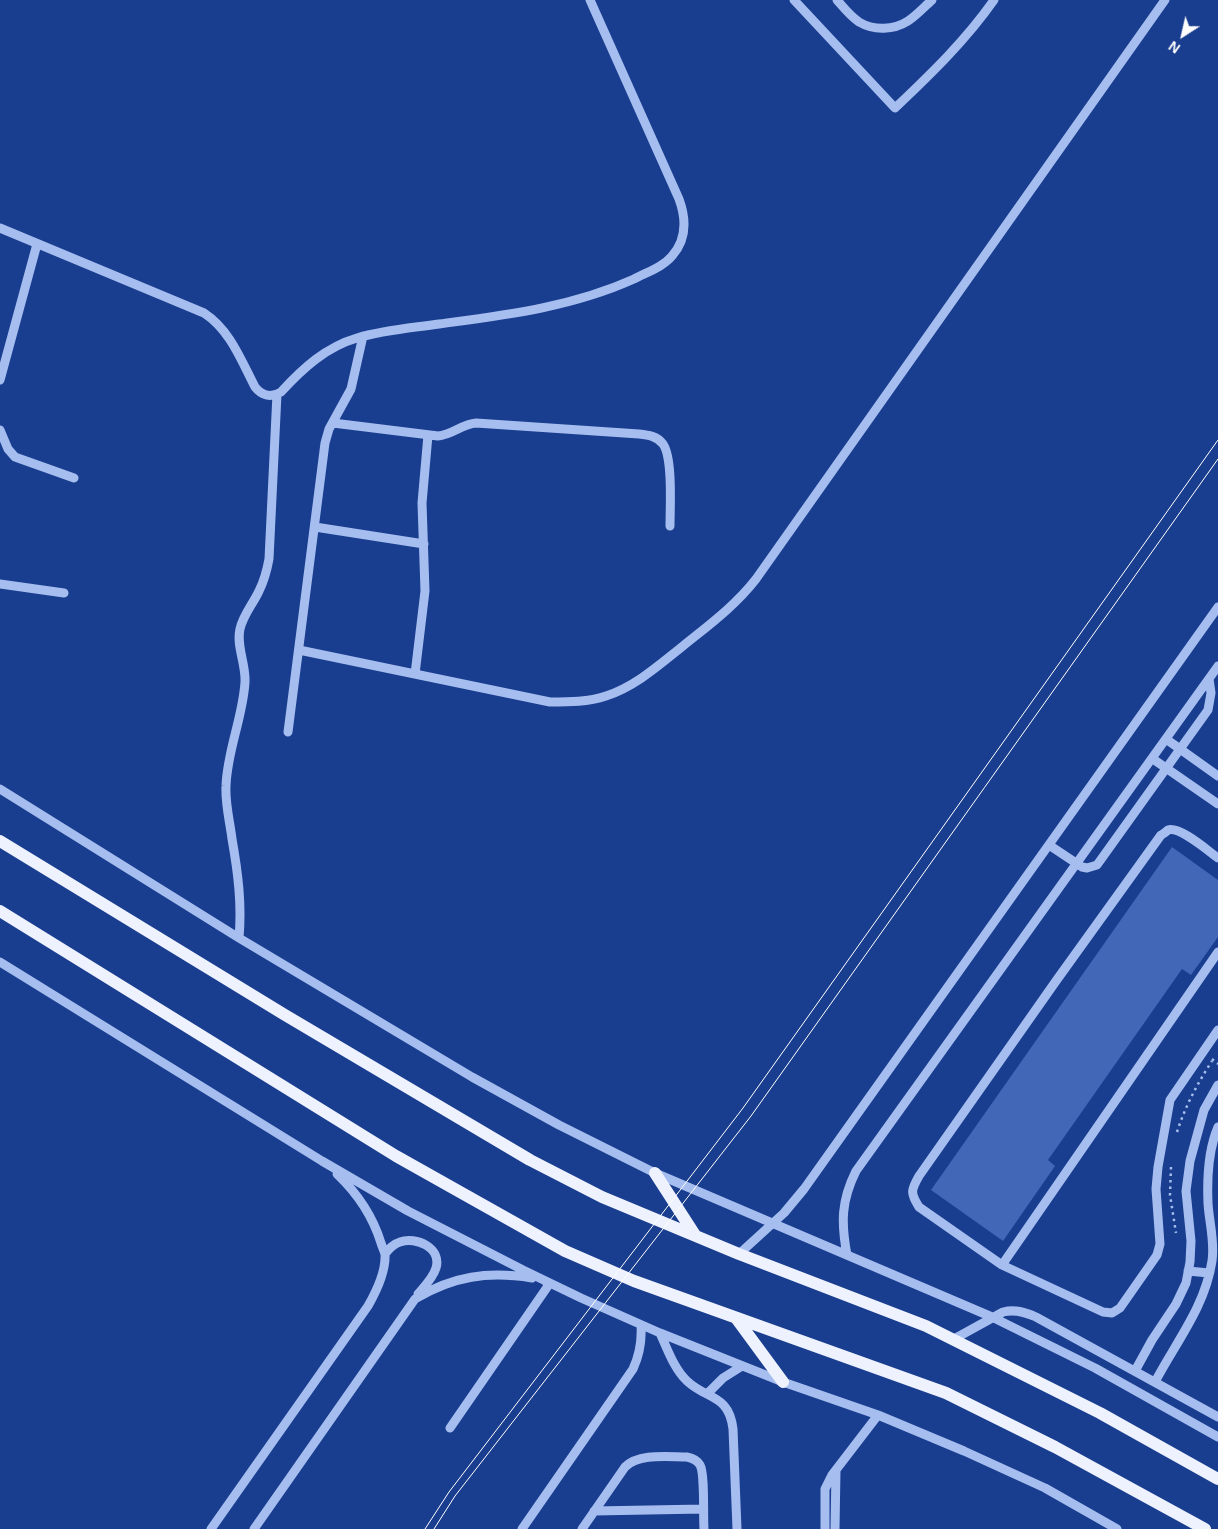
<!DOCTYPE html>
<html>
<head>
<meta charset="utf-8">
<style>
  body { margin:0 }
  #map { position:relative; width:1218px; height:1529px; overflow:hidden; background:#193d8f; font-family:Arial,sans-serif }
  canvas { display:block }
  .north { position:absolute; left:1158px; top:10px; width:50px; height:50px; -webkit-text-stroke:4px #193d8f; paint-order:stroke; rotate:215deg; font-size:14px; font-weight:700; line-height:20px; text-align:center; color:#fff }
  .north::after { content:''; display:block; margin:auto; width:18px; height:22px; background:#fff; clip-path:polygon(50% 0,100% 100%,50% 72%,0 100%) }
</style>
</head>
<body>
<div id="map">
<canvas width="1218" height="1529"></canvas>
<div class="north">N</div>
</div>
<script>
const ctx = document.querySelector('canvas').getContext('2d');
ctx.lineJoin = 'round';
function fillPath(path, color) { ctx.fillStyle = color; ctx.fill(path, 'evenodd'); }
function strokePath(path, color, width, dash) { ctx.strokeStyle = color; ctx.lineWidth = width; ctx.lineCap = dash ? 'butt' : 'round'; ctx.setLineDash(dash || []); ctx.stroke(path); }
const building = new Path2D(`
  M1172,847L1218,880V937L1191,975L1182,969L1048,1160L1055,1166L1003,1241L931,1190Z`);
const path = new Path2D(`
  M1212,1059L1218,1064
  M1177,1132C1185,1107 1197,1084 1212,1061
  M1171,1167L1170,1195L1176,1233`);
const minor = new Path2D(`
  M794,0L895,108C931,74 966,40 994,0
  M837,0C844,8 850,16 859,22C874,31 894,30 908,21C917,15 924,7 932,0
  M0,228L204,313C230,330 241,360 255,387C262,396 271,398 281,392C303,368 326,347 357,338C384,330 412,328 439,324C506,315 572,307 634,279C647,272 663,267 672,256C687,239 686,218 679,199L590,0
  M0,380L37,244
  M333,423L438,436C452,435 462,424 476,423L639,434C648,435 657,436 663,444C673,458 670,508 670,526
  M0,430L8,449L15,457L74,478
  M315,527L424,544
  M0,584L64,593
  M299,650L550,702C569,702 588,702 606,696C636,686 659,665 683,646C709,625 735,606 756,579L1165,0
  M415,674L425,591L422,503L428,435
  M288,732L325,443L329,429L351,389L363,336
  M1166,739L1218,776
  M1153,759L1218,804
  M0,789L239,938L472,1077L559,1125L655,1173L992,1317L1095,1368L1218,1437
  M1049,845L1082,867L1087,868L1097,865L1208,710L1211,693L1209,679
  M1218,858C1208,851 1180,826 1168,830C1167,831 1162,835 1161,835L1056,981L919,1176C911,1190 910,1193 919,1207L1002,1265L1103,1312L1112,1313L1120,1308L1157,1255L1160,1244L1156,1189L1158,1167L1170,1100L1218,1030
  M239,938C242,904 238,873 232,839C230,822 225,804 226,786C227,751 243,717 245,682C246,664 236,646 240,629C243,615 253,604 259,591C264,581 267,570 269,559L277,394
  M0,962L322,1161L408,1211L523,1270L581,1298L660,1333L783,1382L878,1415L964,1451L1045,1488L1117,1529
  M385,1254C389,1249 393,1244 400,1242C416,1236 442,1248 436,1268C433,1278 424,1287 418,1294
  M739,1254L784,1213L804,1189L1218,607
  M847,1255C841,1223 841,1201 856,1171L1218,666
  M1002,1265L1218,952
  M1188,1271L1209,1273
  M660,1333C667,1348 674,1369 687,1381C707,1400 729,1394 733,1429L737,1529
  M954,1339L1003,1312C1015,1309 1025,1312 1036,1317L1218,1417
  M1135,1371L1152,1340L1176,1304L1186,1283L1190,1262L1191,1241L1186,1191L1190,1161L1204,1110L1218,1085
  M1155,1382C1176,1342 1205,1307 1212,1261C1215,1241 1209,1222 1208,1203C1207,1179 1208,1150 1218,1127
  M707,1394L723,1378L742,1366
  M450,1428L550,1283L546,1282
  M594,1511L703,1509
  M211,1529L368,1306C376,1292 386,1270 385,1254C384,1251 382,1246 381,1243C373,1217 357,1193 337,1174
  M254,1529L415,1299C453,1276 488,1271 532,1278
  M522,1529L633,1369C640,1354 642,1341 641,1325
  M582,1529L625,1467C639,1453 668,1457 687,1457C692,1458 697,1460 700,1465C705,1473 703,1517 704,1529
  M825,1529V1489L832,1475L878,1415
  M835,1529L836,1470`);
const major = new Path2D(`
  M0,841L285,1015L530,1160L602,1197L739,1254L926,1326L1100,1413L1218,1479
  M0,911L396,1156L565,1251L634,1281L946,1393L1055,1447L1205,1529
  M655,1173L695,1235
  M736,1318L783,1382`);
const tram = new Path2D(`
  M425,1529L449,1492L743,1108L1218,440
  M434,1529L455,1496L751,1116L1218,459`);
fillPath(building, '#4267b7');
strokePath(path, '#a6beef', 2.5, [2.5, 4]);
strokePath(minor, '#a6beef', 9);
strokePath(major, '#eef2ff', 12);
strokePath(tram, '#fff', 1);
</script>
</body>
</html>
